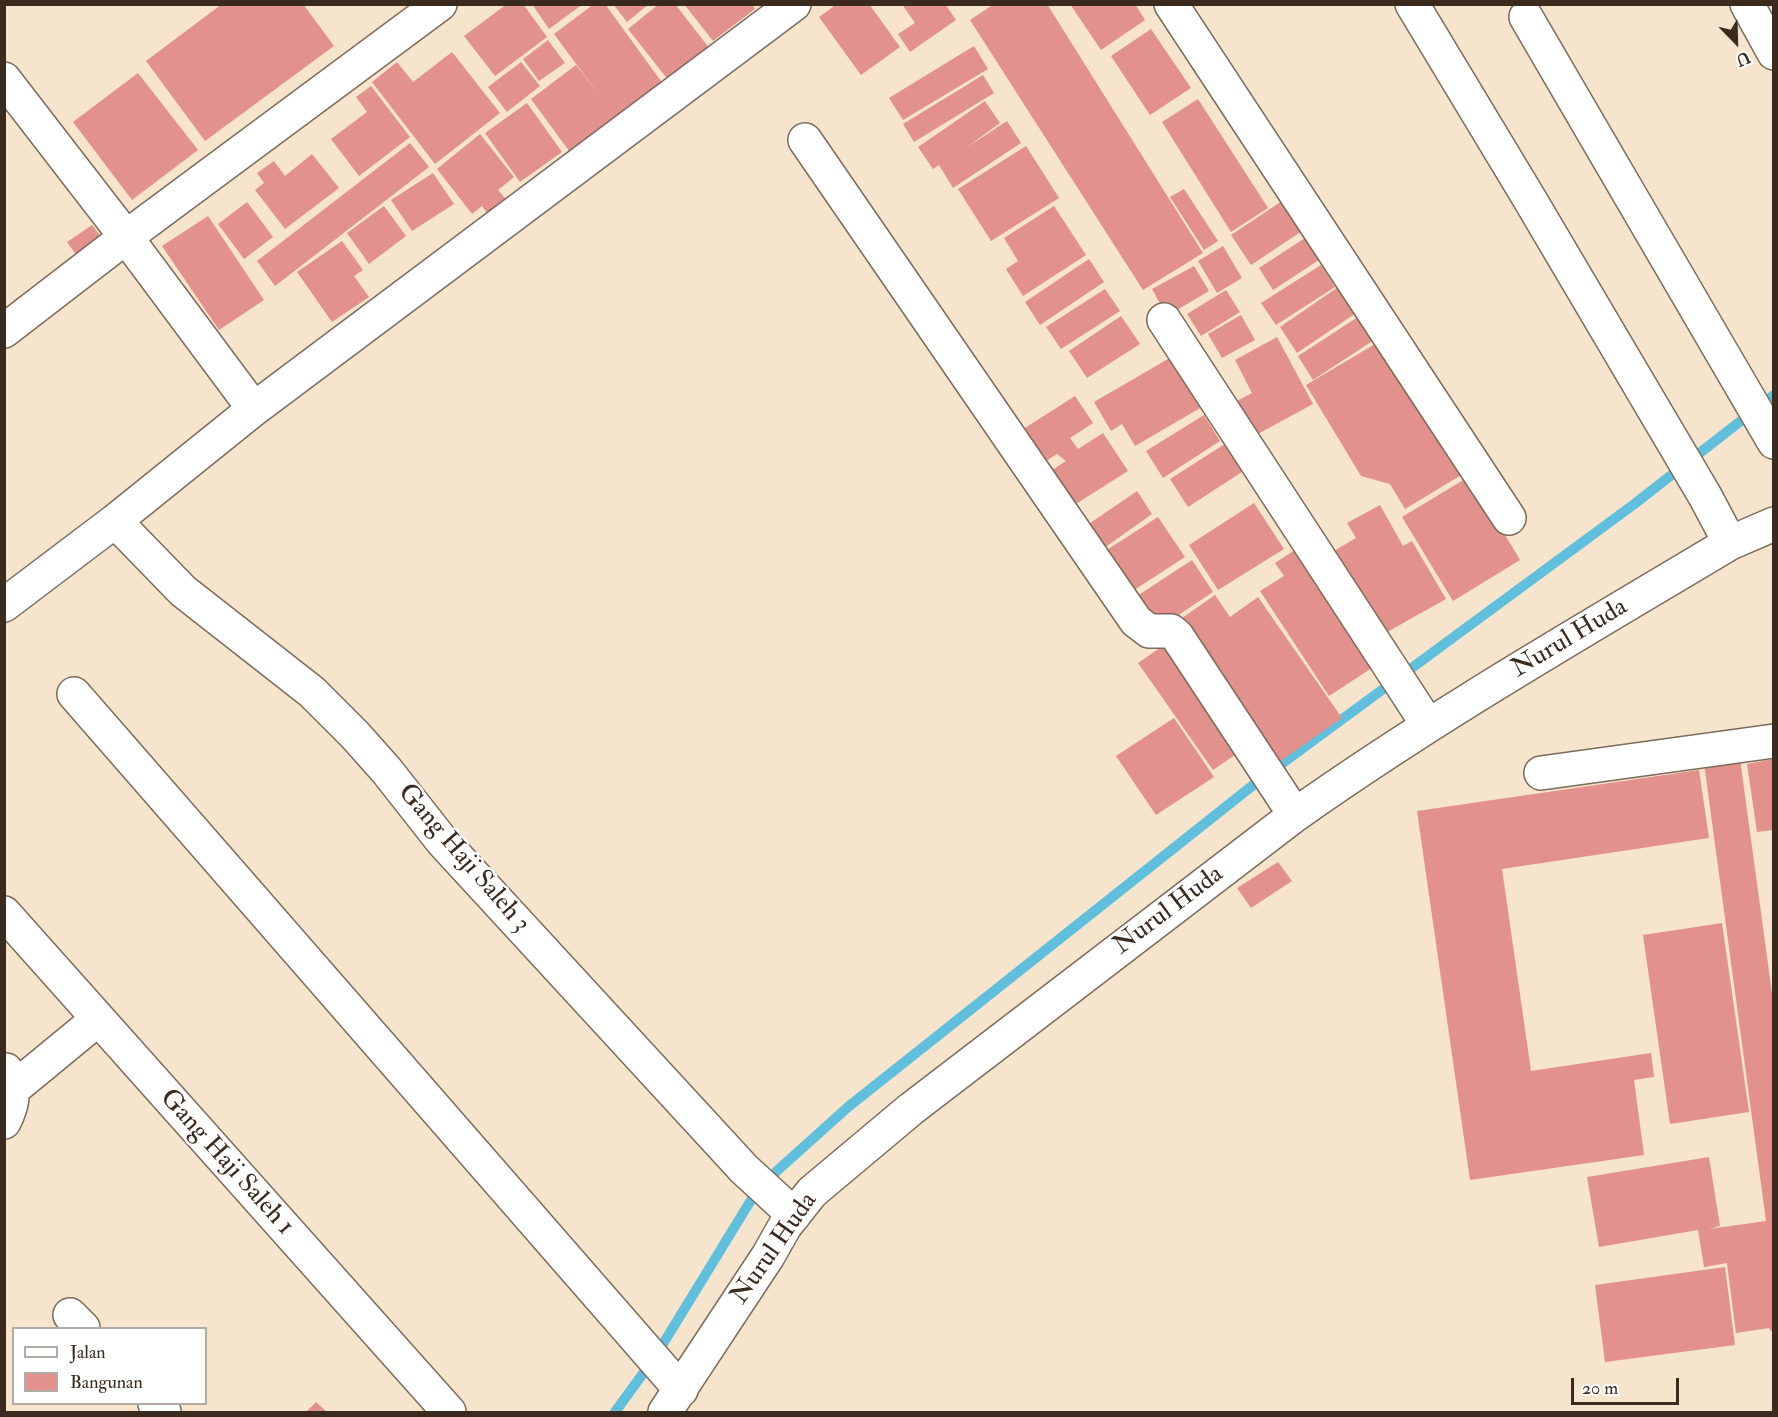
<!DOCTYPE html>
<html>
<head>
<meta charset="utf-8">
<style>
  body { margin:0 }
  #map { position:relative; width:1778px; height:1417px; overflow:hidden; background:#f6e4cd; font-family:"IM FELL Double Pica",serif }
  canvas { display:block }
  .frame { position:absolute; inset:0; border:6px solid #3b2a1e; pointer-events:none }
  .legend { position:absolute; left:12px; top:1327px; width:195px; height:78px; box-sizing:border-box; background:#fff; border:2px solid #b1aaa5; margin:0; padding:8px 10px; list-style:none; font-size:18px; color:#3b2a1e }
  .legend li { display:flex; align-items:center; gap:12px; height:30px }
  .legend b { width:30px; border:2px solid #b1aaa5 }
  .north { position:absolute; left:1706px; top:12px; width:60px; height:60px; -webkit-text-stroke:4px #fff; paint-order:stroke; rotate:157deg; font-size:16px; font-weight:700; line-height:24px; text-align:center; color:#3b2a1e }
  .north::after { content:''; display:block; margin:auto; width:21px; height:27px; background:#3b2a1e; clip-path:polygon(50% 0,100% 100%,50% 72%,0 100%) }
  .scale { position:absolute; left:1571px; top:1378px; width:108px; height:27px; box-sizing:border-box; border:3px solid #3b2a1e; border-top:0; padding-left:8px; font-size:18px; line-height:21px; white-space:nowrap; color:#3b2a1e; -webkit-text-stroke:4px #fff; paint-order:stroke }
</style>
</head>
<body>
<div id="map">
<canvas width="1778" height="1417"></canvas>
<div class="frame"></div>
<ul class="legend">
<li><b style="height:8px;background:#fff"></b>Jalan</li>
<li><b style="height:16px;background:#e2918d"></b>Bangunan</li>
</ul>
<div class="north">U</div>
<div class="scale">20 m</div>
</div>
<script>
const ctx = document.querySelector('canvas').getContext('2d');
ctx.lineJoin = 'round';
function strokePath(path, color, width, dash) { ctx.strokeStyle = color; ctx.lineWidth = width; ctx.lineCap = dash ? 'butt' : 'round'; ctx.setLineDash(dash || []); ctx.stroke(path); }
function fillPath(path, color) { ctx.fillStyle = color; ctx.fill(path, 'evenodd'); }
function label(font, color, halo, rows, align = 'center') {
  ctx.font = font + ' "IM FELL Double Pica",serif'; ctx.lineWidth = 5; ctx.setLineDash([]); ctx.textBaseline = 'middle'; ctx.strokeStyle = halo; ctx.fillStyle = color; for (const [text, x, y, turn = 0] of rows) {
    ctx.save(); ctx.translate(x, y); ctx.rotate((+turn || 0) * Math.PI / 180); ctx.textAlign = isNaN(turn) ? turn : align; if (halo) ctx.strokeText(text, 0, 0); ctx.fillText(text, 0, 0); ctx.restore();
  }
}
const stream = new Path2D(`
  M615,1412L655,1357L759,1187L848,1107L1257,782L1633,505L1774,395`);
const building = new Path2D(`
  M222,4H303L334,46L205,141L146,61Z
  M507,4H523L547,37L495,76L464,36Z
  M532,4H583L549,29Z
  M594,4H605L666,88L572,155L531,99L576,65L599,95L554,34Z
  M613,4H649L627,22Z
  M659,4H675L710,49L669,81L628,29Z
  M684,4H752L755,9L713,41Z
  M837,4H869L900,47L861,75L819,17Z
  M902,4H945L956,20L910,52L898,34L915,23Z
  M994,4H1047L1203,253L1143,290L970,20Z
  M1070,4H1135L1145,20L1101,50Z
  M1151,29L1191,88L1150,115L1111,56Z
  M548,40L565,63L539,81L523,59Z
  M974,46L988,69L903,120L889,98Z
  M452,52L500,113L435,164L372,82L397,62L413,82Z
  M521,62L540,86L507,112L488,87Z
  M138,73L198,150L132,200L73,122Z
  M983,75L994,93L914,142L903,124Z
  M371,86L410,137L359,176L331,139L367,112L356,97Z
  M1198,99L1268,208L1231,232L1162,122Z
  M985,101L1000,123L966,148L1007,121L1021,143L953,188L939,165L933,169L918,147Z
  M527,103L562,152L520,182L485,133Z
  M480,134L514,177L498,190L510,204L491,218L482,206L472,214L437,169Z
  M410,143L429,167L275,286L257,261Z
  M1026,146L1059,198L991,241L958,189Z
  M312,154L339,188L285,229L255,190L264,183L257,173L274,161L285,176Z
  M433,173L454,204L412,231L391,200Z
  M1184,189L1218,241L1204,250L1170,197Z
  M1282,201L1302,231L1251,265L1231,235Z
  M247,202L273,237L244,259L218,224Z
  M384,206L406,236L369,264L347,233Z
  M1054,206L1086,255L1023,296L1006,269L1018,261L1004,238Z
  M208,216L264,300L219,330L162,246Z
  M92,225L107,245L82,263L67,242Z
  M1305,238L1319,260L1273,290L1259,268Z
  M342,241L363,270L354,276L369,297L332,322L297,272Z
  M1223,246L1242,278L1217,293L1198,261Z
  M1089,259L1104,282L1040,325L1025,302Z
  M1321,265L1335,287L1276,325L1261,303Z
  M1194,266L1209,291L1167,316L1152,289Z
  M1344,283L1362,309L1297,353L1280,327Z
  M1105,289L1120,311L1061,349L1046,327Z
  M1226,290L1240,312L1201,336L1187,314Z
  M1241,315L1255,340L1222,358L1208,334Z
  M1361,315L1377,338L1313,380L1298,356Z
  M1121,316L1140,344L1087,378L1069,351Z
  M1277,337L1313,404L1256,435L1237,401L1252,393L1235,360Z
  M1387,337L1468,471L1405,509L1390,484L1361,476L1306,385Z
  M1173,356L1202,407L1135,446L1122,424L1111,431L1094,402Z
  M1075,396L1093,423L1070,438L1078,449L1103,433L1128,471L1071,507L1049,472L1066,461L1057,454L1038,466L1017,433Z
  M1204,415L1220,441L1163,478L1146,451Z
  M1228,442L1245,470L1188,507L1170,479Z
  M1470,476L1520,560L1453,601L1402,517Z
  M1137,491L1152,514L1100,551L1083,528Z
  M1254,503L1284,549L1218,590L1189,545Z
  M1380,505L1403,546L1412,541L1446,599L1380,636L1332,552L1356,538L1347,523Z
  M1158,517L1185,557L1128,594L1102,553Z
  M1301,546L1378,664L1329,696L1260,591L1284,576L1275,563Z
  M1192,560L1213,592L1156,630L1134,598Z
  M1215,595L1230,617L1258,597L1342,718L1272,767L1172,625Z
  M1170,641L1245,748L1213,770L1138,663Z
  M1174,718L1214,777L1156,815L1116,756Z
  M1740,759L1774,1008V1335L1769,1328L1736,1333L1727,1263L1704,1267L1698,1230L1599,1247L1587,1177L1709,1157L1720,1226L1709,1229L1766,1221L1704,763Z
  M1774,759V830L1757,832L1747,764Z
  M1699,770L1709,838L1502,869L1531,1071L1651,1053L1654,1077L1634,1080L1644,1155L1470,1180L1417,811Z
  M1278,862L1292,881L1251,908L1237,888Z
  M1722,923L1749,1112L1670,1124L1643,935Z
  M1725,1267L1735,1345L1605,1362L1595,1285Z
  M316,1402L327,1412H306Z`);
const minor = new Path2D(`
  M1171,4L1509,518
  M1412,4L1529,198L1705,496L1730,543
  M1747,4L1774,53
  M1526,17L1774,442
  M4,79L126,237L254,409
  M805,140L1136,621L1149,631H1171L1177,636L1295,815
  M1164,320L1428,725
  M4,331L126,237L440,4
  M115,521L183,591L312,692L355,735L387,771L442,841L744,1169L794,1215
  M4,605L115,521L254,409L794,4
  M74,694L681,1390
  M1541,773L1774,741
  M4,913L449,1412
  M13,1089L98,1019
  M4,1122C15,1100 14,1091 6,1070
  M70,1315L83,1328
  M155,1404L164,1412
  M665,1412L768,1256L785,1226L812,1192L911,1109L1295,815C1435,716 1583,631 1730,543L1774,524`);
const streetNames = [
  ["Nurul Huda",1570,639,-31],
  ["Gang Haji Saleh 3",463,859,49],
  ["Nurul Huda",1169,911,-37],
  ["Gang Haji Saleh 1",226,1163,48],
  ["Nurul Huda",775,1249,-55]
];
strokePath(stream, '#5fbfdd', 10);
fillPath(building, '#e2918d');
strokePath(minor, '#7c6b5b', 36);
strokePath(minor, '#fff', 33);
label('26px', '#3b2a1e', '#fff', streetNames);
</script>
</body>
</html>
